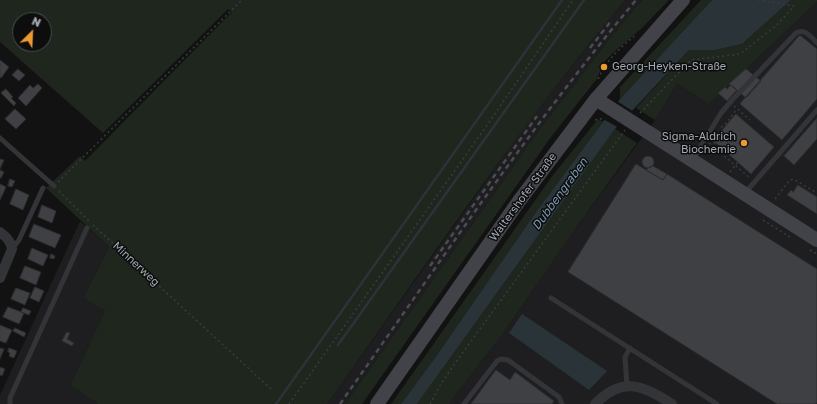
<!DOCTYPE html>
<html>
<head>
<meta charset="utf-8">
<style>
  body { margin:0 }
  #map { position:relative; width:817px; height:404px; overflow:hidden; background:#121213; font-family:"Golos Text",sans-serif }
  canvas { display:block }
  .north { position:absolute; left:12px; top:12px; width:40px; height:40px; box-sizing:border-box; background:#0d0d0e; border:1px solid #494c50; border-radius:50%; rotate:24deg; font-size:11px; font-weight:700; line-height:16px; text-align:center; color:#a3aab3 }
  .north::after { content:''; display:block; margin:auto; width:14px; height:18px; background:#ed9b30; clip-path:polygon(50% 0,100% 100%,50% 72%,0 100%) }
</style>
</head>
<body>
<div id="map">
<canvas width="817" height="404"></canvas>
<div class="north">N</div>
</div>
<script>
const ctx = document.querySelector('canvas').getContext('2d');
ctx.lineJoin = 'round';
function fillPath(path, color) { ctx.fillStyle = color; ctx.fill(path, 'evenodd'); }
function strokePath(path, color, width, dash) { ctx.strokeStyle = color; ctx.lineWidth = width; ctx.lineCap = dash ? 'butt' : 'round'; ctx.setLineDash(dash || []); ctx.stroke(path); }
function label(font, color, halo, rows, align = 'center') {
  ctx.font = font + ' "Golos Text",sans-serif'; ctx.lineWidth = 3; ctx.setLineDash([]); ctx.textBaseline = 'middle'; ctx.strokeStyle = halo; ctx.fillStyle = color; for (const [text, x, y, turn = 0] of rows) {
    ctx.save(); ctx.translate(x, y); ctx.rotate((+turn || 0) * Math.PI / 180); ctx.textAlign = isNaN(turn) ? turn : align; if (halo) ctx.strokeText(text, 0, 0); ctx.fillText(text, 0, 0); ctx.restore();
  }
}
const built = new Path2D(`
  M625,0H642L611,37L539,130L345,404H327L528,122L601,29Z
  M817,2V404H449L504,332L571,235L655,120L677,84L709,104Z
  M80,221L109,247L83,298L105,311L70,385L98,404H0V395Z`);
const green = new Path2D(`
  M0,0H625C518,128 424,268 327,404H98L70,385L105,311L83,298L109,247L46,188L80,156L85,161L232,12L228,9L103,133L0,42ZM20,20H44V44H20Z
  M642,0H669L642,28L616,50L604,62L596,80L551,137L362,404H345L539,130L611,37Z
  M701,0H712L620,99V87Z
  M791,0H817V2L709,104L677,84L655,120L636,108L689,50H715L742,44Z
  M598,119L603,122L536,212L437,355L401,404H391L553,175Z
  M615,129L637,143L571,235L504,332L449,404H417Z`);
const water = new Path2D(`
  M712,0H791L742,44L715,50H689L615,129L417,404H401L437,355L536,212L620,99Z
  M522,314L607,371L589,390L509,333Z`);
const pier = new Path2D(`
  M617,101L634,112L619,128L603,119Z`);
const stream = new Path2D(`
  M338,345L584,0
  M276,404L562,0`);
const building = new Path2D(`
  M800,35L817,49V99L782,140L740,104Z
  M0,60L9,67L1,78L0,77Z
  M18,69L25,75L19,81L12,75Z
  M746,69L761,81L746,98L729,84Z
  M38,84L42,88L26,106L18,98L30,85L33,88Z
  M731,85L737,90L727,101L718,93L725,87L727,89Z
  M6,89L13,97L11,98L16,103L14,106L1,93Z
  M15,109L26,119L16,129L5,119Z
  M736,114L774,147L751,174L716,143L714,144L713,141Z
  M817,118V139L794,165L784,156Z
  M642 162a6 6 0 1 1 12 0a6 6 0 1 1-12 0Z
  M0,159L4,160L0,169Z
  M636,164L663,180L667,174L817,269V402L816,404H777L568,272Z
  M653,166L667,174L663,180L646,170L648,168Z
  M0,170L4,172L1,178H0Z
  M10,179L15,181L12,187L8,186Z
  M0,184L6,187L0,200Z
  M798,185L817,197V214L787,195L791,190L793,192Z
  M16,189L29,195L23,210L10,204Z
  M42,205L56,211L52,223L38,217Z
  M34,224L61,235L55,248L29,237Z
  M32,248L48,255L43,266L28,259Z
  M51,254L55,256L54,259L50,258Z
  M25,266L41,272L36,285L20,278Z
  M35,287L44,291L39,302L30,298Z
  M16,288L30,293L25,305L11,299Z
  M8,307L24,313L19,324L3,317Z
  M23,308L31,311L29,315L21,312Z
  M0,325L12,330L6,343L0,341Z
  M15,328L26,333L24,337L13,331Z
  M67,332L70,333L67,339L74,343L72,346L62,341Z
  M0,348L4,349L0,359Z
  M9,348L17,351L14,358L9,356L10,353L8,352Z
  M0,367L5,369L2,376L0,375Z
  M496,370L510,380L515,372L554,401L552,404H471Z`);
const path = new Path2D(`
  M598,79C607,60 620,47 637,34
  M734,106L750,120
  M640,113L691,60L740,54L777,25L794,6L758,0
  M595,120L605,118
  M721,127L724,126L737,109
  M709,143L750,178
  M730,172L738,162
  M58,182L242,0
  M59,191L89,221
  M775,199L789,181L793,179L817,193
  M763,220L790,237
  M93,225L272,390
  M810,250L817,254
  M289,404L490,121L573,0
  M430,404L441,384L453,366L625,130`);
const lane = new Path2D(`
  M0,138L54,186
  M693,159L721,113L734,98L796,33C805,28 811,37 817,43
  M745,193L817,110
  M12,249L19,240L43,188
  M551,298L717,404
  M627,387L625,357L630,348
  M10,404V398L87,228
  M464,404L497,361L501,359L508,360L559,397L562,404`);
const street = new Path2D(`
  M0,232C6,237 11,241 12,249L0,278
  M595,404C623,375 643,386 672,404`);
const secondary = new Path2D(`
  M596,99L817,240
  M377,404L519,201L596,99L683,0`);
const rail = new Path2D(`
  M590,48L611,21
  M430,266L537,116
  M340,404C436,268 529,128 636,0`);
const markers = [
  [604,67,4,"#ed9b30"],
  [744,143,4,"#ed9b30"]
];
const poiNames = [
  ["Georg-Heyken-Straße",612,67],
  ["Sigma-Aldrich",736,137,"right"],
  ["Biochemie",736,150,"right"]
];
const streetNames = [
  ["Waltershofer Straße",523,197,-54],
  ["Minnerweg",136,264,43]
];
const waterNames = [
  ["Dubbengraben",560,194,-54]
];
fillPath(built, '#1e1e20');
fillPath(green, '#1e261e');
fillPath(water, '#2a3338');
fillPath(pier, '#121213');
strokePath(stream, '#2a3338', 2.5);
fillPath(building, '#3e4043');
strokePath(building, '#2c2c2f', 1);
strokePath(path, '#393b3f', 1.5, [2, 3]);
strokePath(lane, '#333438', 5);
strokePath(street, '#333438', 10);
strokePath(secondary, '#414348', 14);
strokePath(rail, '#4a4c51', 2.5, [5, 4]);
for (const [x, y, r, color] of markers) { const dot = new Path2D(); dot.arc(x, y, r, 0, 2 * Math.PI); ctx.fillStyle = color; ctx.fill(dot); strokePath(dot, '#0d0d0e', 1.5); }
label('11px', '#a3aab3', '#0d0d0e', poiNames, 'left');
label('11px', '#a3aab3', '#0d0d0e', streetNames);
label('italic 12px', '#7b9bae', '#0d0d0e', waterNames);
</script>
</body>
</html>
